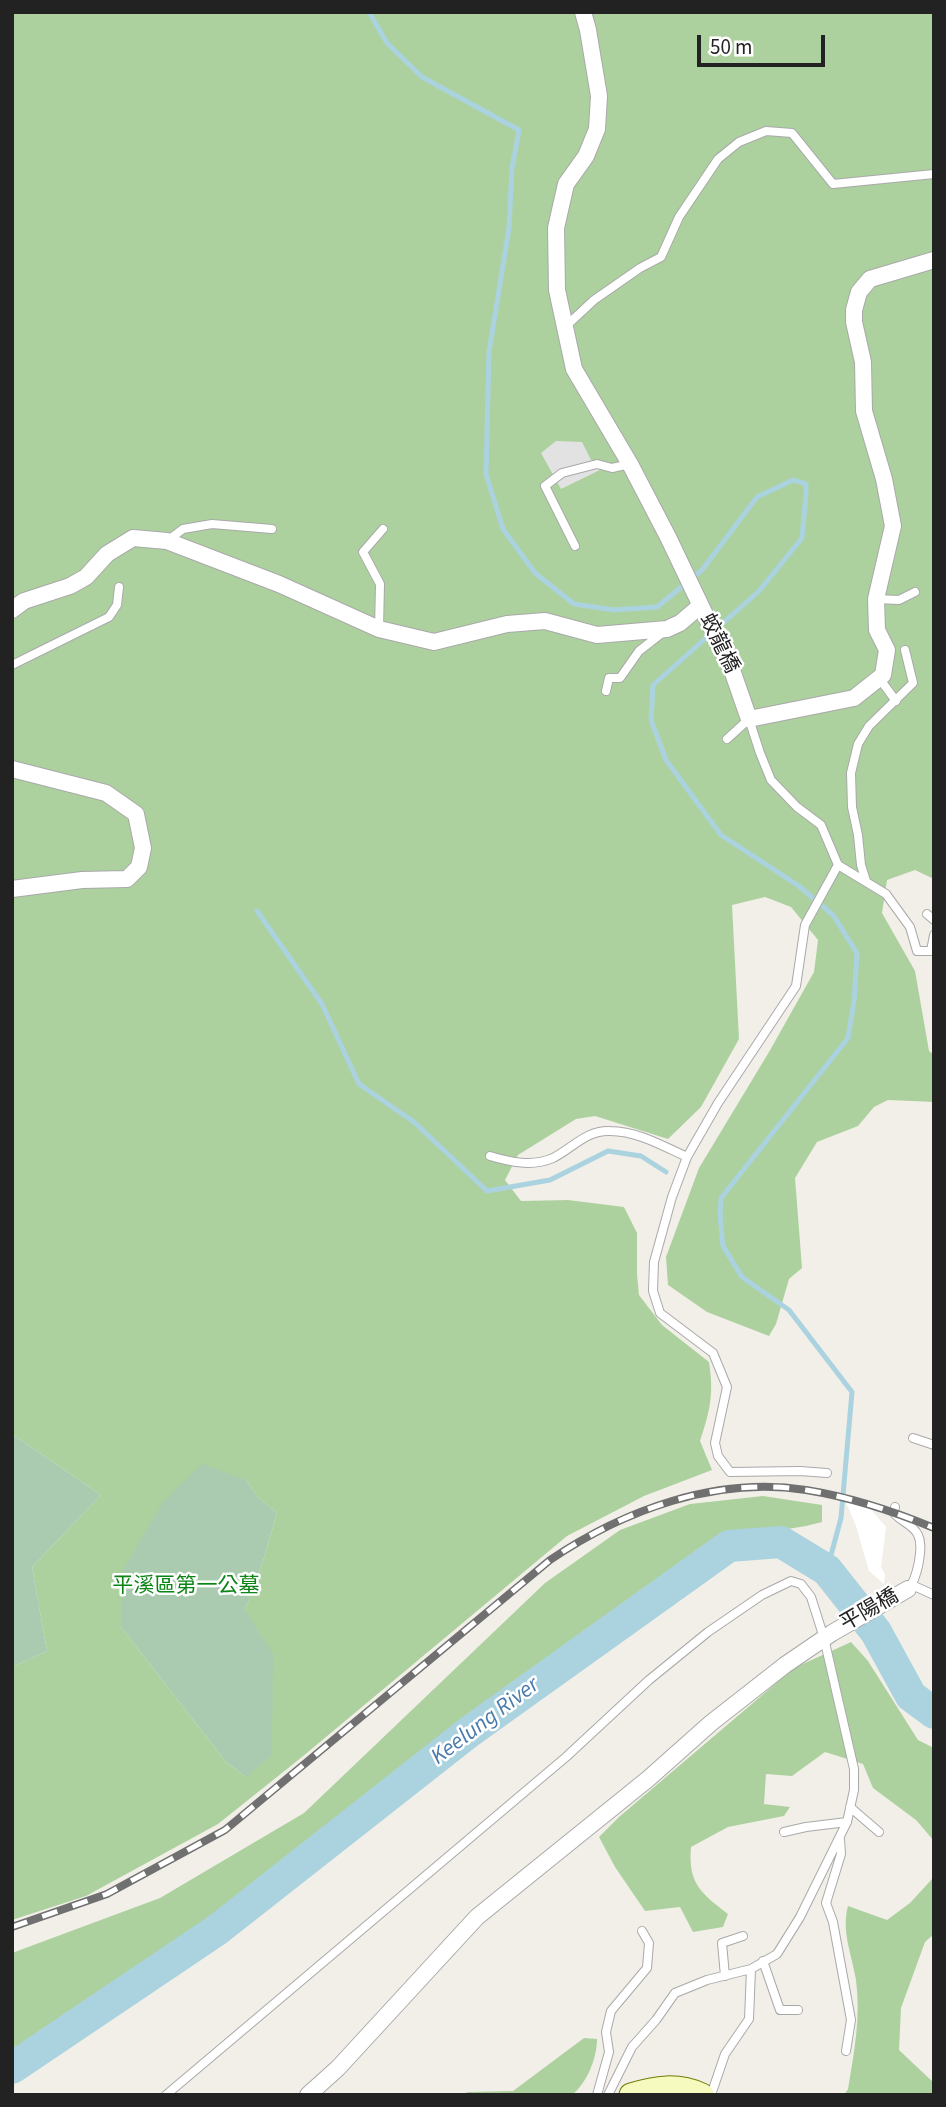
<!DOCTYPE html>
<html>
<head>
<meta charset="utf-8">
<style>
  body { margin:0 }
  #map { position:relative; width:946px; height:2107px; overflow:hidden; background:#f2efe9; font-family:"Source Sans 3",sans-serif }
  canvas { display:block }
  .frame { position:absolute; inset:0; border:14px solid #222; pointer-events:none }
  .scale { position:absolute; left:697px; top:35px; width:128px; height:32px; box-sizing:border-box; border:4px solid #222; border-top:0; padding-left:9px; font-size:21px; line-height:24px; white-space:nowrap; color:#222; -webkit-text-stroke:5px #fff; paint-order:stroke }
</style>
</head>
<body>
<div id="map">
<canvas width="946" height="2107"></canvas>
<div class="frame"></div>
<div class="scale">50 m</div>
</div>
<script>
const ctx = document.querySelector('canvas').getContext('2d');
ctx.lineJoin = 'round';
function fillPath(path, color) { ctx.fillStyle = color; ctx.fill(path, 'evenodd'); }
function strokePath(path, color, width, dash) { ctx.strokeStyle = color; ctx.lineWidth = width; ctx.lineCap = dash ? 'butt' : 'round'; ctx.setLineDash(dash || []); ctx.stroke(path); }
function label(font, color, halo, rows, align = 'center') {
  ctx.font = font + ' "Source Sans 3","Noto Sans TC",sans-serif'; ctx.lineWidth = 5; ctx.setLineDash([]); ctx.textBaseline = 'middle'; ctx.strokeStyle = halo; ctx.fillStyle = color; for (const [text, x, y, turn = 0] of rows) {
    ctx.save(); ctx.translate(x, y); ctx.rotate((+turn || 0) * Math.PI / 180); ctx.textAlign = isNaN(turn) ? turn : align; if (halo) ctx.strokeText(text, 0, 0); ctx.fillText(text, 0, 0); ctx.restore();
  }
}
const forest = new Path2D(`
  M12,12H934V879L915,870L887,880L882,913L915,971L929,1051L934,1055V1102L888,1100L874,1107L858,1126L817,1142L795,1178L802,1268L789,1279L776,1324L769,1336L707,1312L668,1285L666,1257L699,1168L769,1052L814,972L818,940L791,907L765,897L732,905L739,1039L701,1107L668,1139L595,1116L576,1119L518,1155L505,1180L521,1201L568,1200L624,1207L637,1233V1274L639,1295L662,1325L709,1362C714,1394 710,1411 700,1441L712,1470L644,1496L567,1536L302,1757L218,1824L86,1896L12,1920V1667L47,1651L32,1567L101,1495L12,1434ZM246,1480L257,1496L277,1513L263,1561L245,1610L246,1777L226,1762L121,1627Z
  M763,1496L822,1505V1522L806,1526L720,1540L592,1625L367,1798L188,1940L31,2043L12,2053V1953L160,1898L304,1813L545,1583L620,1530L690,1504Z
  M851,1642L868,1661L918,1740L934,1748V1841L916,1820L873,1788L863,1764L825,1752L792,1776L766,1774L764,1804L790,1807L784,1816L728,1827L691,1847C688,1884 701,1893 728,1914L723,1927L693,1932L680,1907L645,1911L615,1867L599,1837L619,1817L794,1668Z
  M932,1879L934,1880V1934L925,1942L901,2008L899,2050L934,2083V2095H844L848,2089C854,2053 861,2017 856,1980C852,1955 841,1931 848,1906L887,1920L910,1903Z
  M584,2038L597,2039C597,2058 587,2083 572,2095H459L468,2092L513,2091Z`);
const cemetery = new Path2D(`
  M12,1434L101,1495L32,1567L47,1651L12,1667Z
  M202,1464L246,1480L257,1496L277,1513L263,1561L245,1610L273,1654L272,1755L246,1777L226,1762L121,1627V1573L163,1502Z`);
const parking = new Path2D(`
  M556,441L582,442L591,460L604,468L561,489L541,453Z`);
const pier = new Path2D(`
  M845,1500L869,1507L886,1527L881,1567L885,1575L884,1584L869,1571L856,1526Z`);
const stream = new Path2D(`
  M369,12L387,43L422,77L519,130L512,168L509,228L489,352L486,474L503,529L535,573L574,604L614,610L657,607L702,570L757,497L793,480L806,484V494L802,538L759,591L653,685L651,720L666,760L721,835L799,886L833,915L857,953L854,1001L848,1038L721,1198L720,1215L723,1246L742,1277L789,1310L852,1392L841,1518L827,1570
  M257,911L322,1004L359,1084L414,1122L487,1191L550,1180L608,1151L641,1156L666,1172`);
const river = new Path2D(`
  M12,2068L217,1930L469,1732L729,1546L781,1542L827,1570L876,1632L911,1696L934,1713`);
const lane = new Path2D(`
  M565,327L594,300L640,268L661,257L679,217L718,159L739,142L766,131L792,133L833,184L934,174
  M167,541L183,529L212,524L272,529
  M575,546L545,486L562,473L597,464L612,468L630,464
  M876,599L899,600L915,592
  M379,629L380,584L363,552L383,529
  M12,665L109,617L117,605L119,587
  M879,678L896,701
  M606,691L609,678H620L639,651L662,633
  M727,739L749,719L760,753L771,780L797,807L821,825L838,865L886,894L910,927L917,951H931L934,935
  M866,881L861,865L858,835L852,807L851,773L858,744L869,726L913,683L905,650
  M927,914L934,920
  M490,1156C510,1162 532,1167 553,1158C573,1148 586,1130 610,1131C637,1131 663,1146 687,1157
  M913,1438L934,1445
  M827,1473L800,1471L730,1472L718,1456L715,1443L727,1387L713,1353L660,1313L653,1291L654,1262L672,1197L687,1157L718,1103L796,986L805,925L838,865
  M895,1507L894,1513C900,1521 914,1525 918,1535C924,1547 917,1580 908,1589
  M912,1585L934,1595
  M850,1807L879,1832
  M784,1832L806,1827L847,1822
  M840,1839L841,1854L826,1903L833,1922L851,2020L846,2051
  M763,1961L780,2010H798
  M725,1976L722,1943L743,1936
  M166,2095L566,1757L649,1680L708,1632L762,1595L791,1581L801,1584L811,1597L824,1638L854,1769V1790L847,1822L800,1917L777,1954L751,1969L707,1980L675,1993L656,2020L632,2047L608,2095
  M597,2095L609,2052L606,2032L611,2011L647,1968L649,1943L642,1931
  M711,2095L725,2054L749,2019L751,1969`);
const street = new Path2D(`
  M583,12L588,30L599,96L597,129L586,156L566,184L556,228L557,290L574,369L630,464L668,537L733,673L749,719L854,698L883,675L887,650L877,630L876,599L893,526L884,479L864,411L863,362L854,322V310L859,292L870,279L934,260
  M12,610L24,601L70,586L86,577L107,554L133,538L167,541L279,584L379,629L434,642L507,624L545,621L597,635L667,629L680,623L700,606
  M12,769L106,793L136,814L143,848L139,867L127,879L82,880L12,889
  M308,2095L338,2068L477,1917L648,1779L711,1723L785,1665L832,1633L908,1589`);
const secondary = new Path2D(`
  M631,2095C656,2087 678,2084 702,2095`);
const rail = new Path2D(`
  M12,1927L107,1894L225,1830L550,1560C624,1510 716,1476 806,1490C850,1497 893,1511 934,1528`);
const streetNames = [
  ["蛟龍橋",718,644,64],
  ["平陽橋",870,1611,-30]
];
const parkNames = [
  ["平溪區第一公墓",186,1587]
];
const waterNames = [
  ["Keelung River",486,1722,-37]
];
fillPath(forest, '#add19e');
fillPath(cemetery, '#aacbaf');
fillPath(parking, '#e2e2e2');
fillPath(pier, '#fff');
strokePath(stream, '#aad3df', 5);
strokePath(river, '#aad3df', 32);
strokePath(lane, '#a9a9a9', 10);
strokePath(street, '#a9a9a9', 18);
strokePath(secondary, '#707d05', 25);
strokePath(lane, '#fff', 8);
strokePath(street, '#fff', 16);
strokePath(secondary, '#f7fabf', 23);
strokePath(rail, '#707070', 8);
strokePath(rail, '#fff', 5, [16]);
label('21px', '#222', '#fff', streetNames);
label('21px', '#0c8416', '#fff', parkNames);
label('italic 23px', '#4a7aab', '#fff', waterNames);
</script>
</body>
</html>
